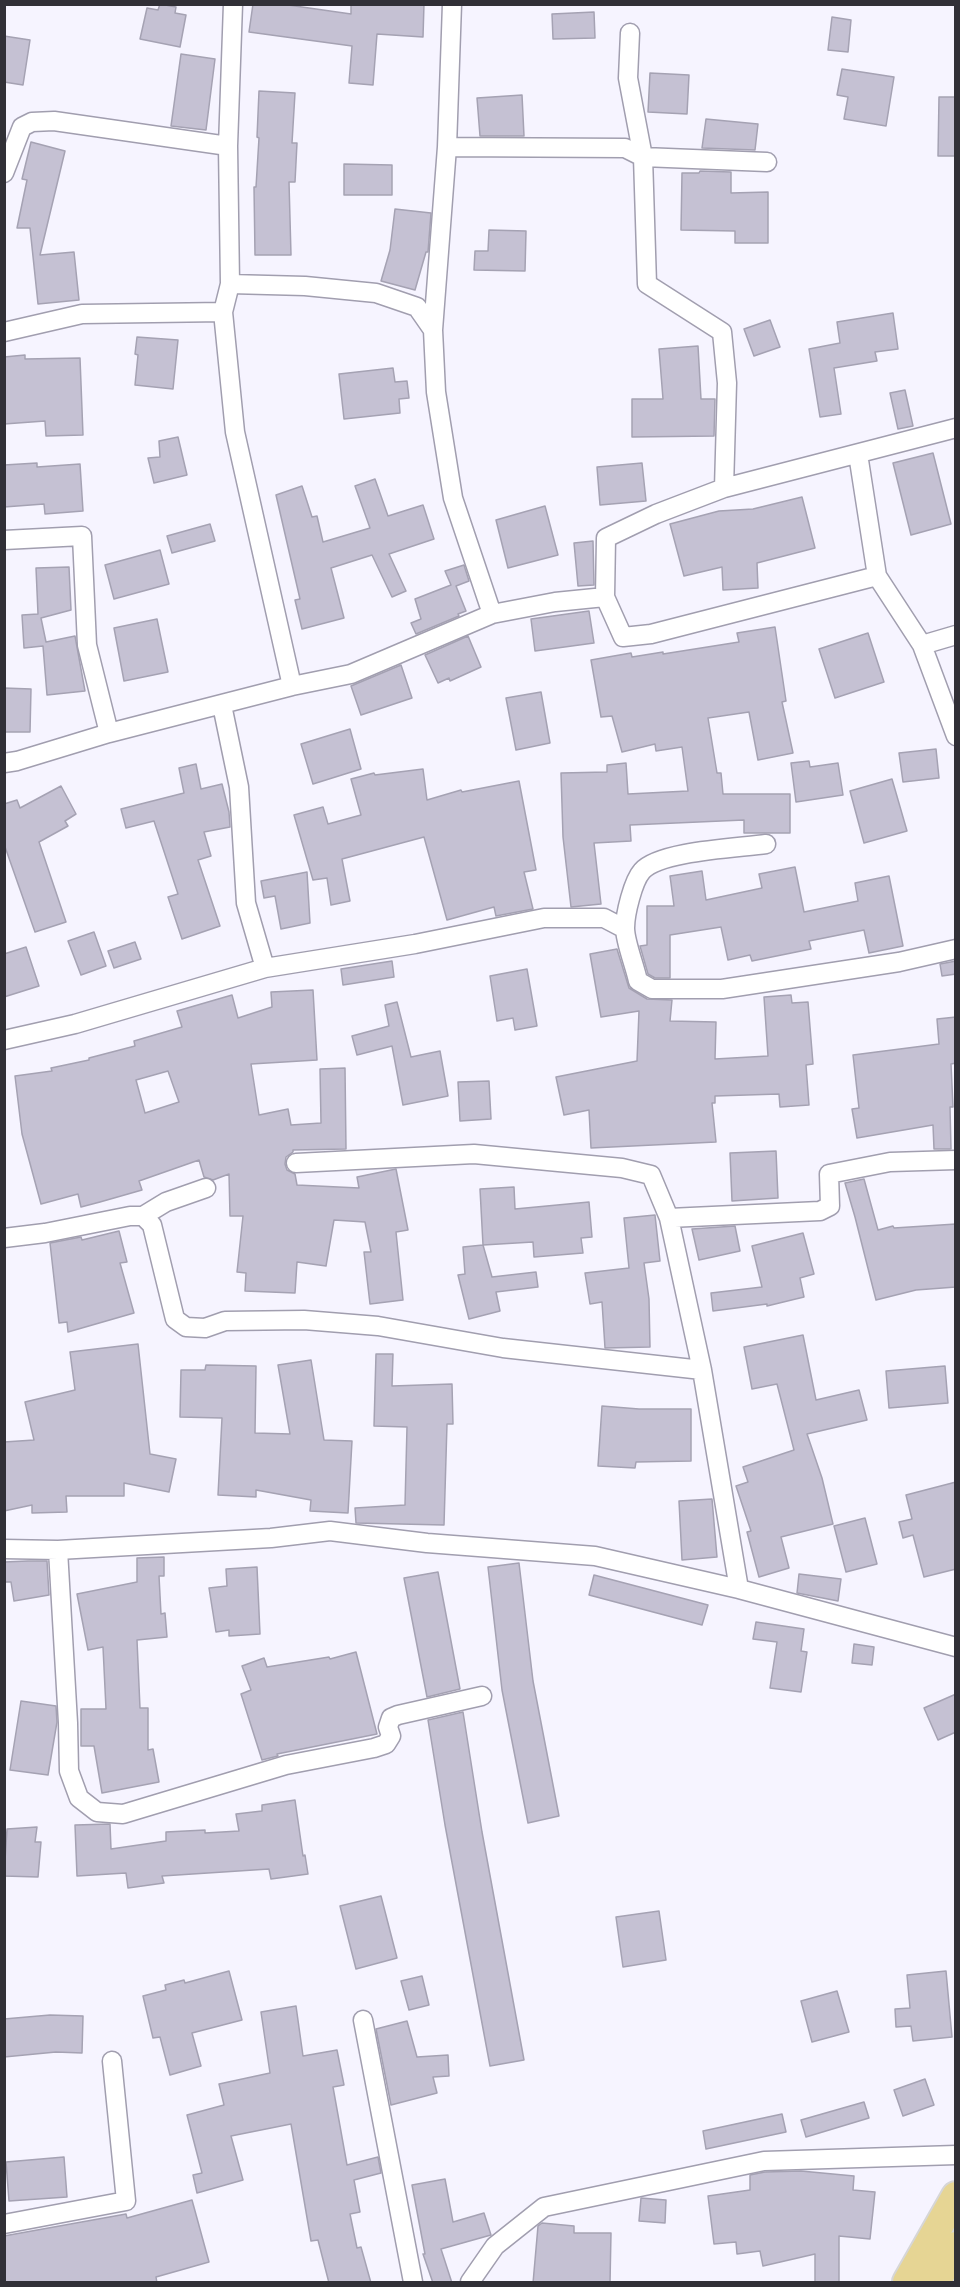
<!DOCTYPE html>
<html>
<head>
<meta charset="utf-8">
<style>
  body { margin:0 }
  #map { position:relative; width:960px; height:2287px; overflow:hidden; background:#f6f4ff; font-family:"Open Sans",sans-serif }
  canvas { display:block }
  .frame { position:absolute; inset:0; border:6px solid #313037; pointer-events:none }
</style>
</head>
<body>
<div id="map">
<canvas width="960" height="2287"></canvas>
<div class="frame"></div>
</div>
<script>
const ctx = document.querySelector('canvas').getContext('2d');
ctx.lineJoin = 'round';
function fillPath(path, color) { ctx.fillStyle = color; ctx.fill(path, 'evenodd'); }
function strokePath(path, color, width, dash) { ctx.strokeStyle = color; ctx.lineWidth = width; ctx.lineCap = dash ? 'butt' : 'round'; ctx.setLineDash(dash || []); ctx.stroke(path); }
const building = new Path2D(`
  M160,4L176,7L175,13L186,15L180,47L140,39L147,8L158,10Z
  M253,4H281L351,14V4H424L423,37L377,34L373,85L349,83L352,46L249,32Z
  M594,12L595,38L553,39L552,14Z
  M832,17L851,20L848,52L828,50Z
  M4,36L30,40L23,85L4,82Z
  M181,54L215,59L206,130L171,126Z
  M842,69L894,77L886,126L844,119L848,97L837,95Z
  M650,73L689,75L687,114L648,112Z
  M259,91L295,93L292,143H297L295,182H289L291,255H255L254,187H256L259,138L257,137Z
  M522,95L524,136H480L477,98Z
  M939,97H955L956,156H938Z
  M706,119L758,124L755,150L702,148Z
  M31,142L65,151L40,255L74,252L79,300L38,304L30,228H17L27,180L22,179Z
  M344,164L392,165V195H344Z
  M700,171L731,172V193L768,192V243H735V231L681,230L682,173H699Z
  M395,209L431,213L428,252H426L415,290L381,281L390,250Z
  M489,230L526,231L525,271L474,270L475,251H488Z
  M893,313L898,349L875,352L877,361L834,368L841,414L820,417L809,349L840,343L837,322Z
  M770,320L780,347L754,356L744,329Z
  M137,337L178,340L173,389L135,385L138,355L135,354Z
  M698,346L701,399H715L714,436L632,437V399H663L659,349Z
  M25,355V359L80,358L83,435L46,436L45,421L4,424V357Z
  M393,368L395,382L407,381L409,398L399,399L400,413L344,419L339,374Z
  M905,390L913,426L898,429L890,393Z
  M178,437L187,475L154,483L148,458L160,457L159,441Z
  M933,453L951,524L911,535L893,463Z
  M37,463V467L80,464L83,511L45,514L44,504L4,507V465Z
  M642,463L646,501L600,505L597,467Z
  M375,479L388,516L423,505L434,539L389,554L406,591L392,597L372,555L331,568L344,618L302,629L295,600L300,599L276,495L302,486L312,517L317,516L323,542L370,528L355,486Z
  M802,497L815,548L757,563L758,588L723,590L722,567L684,576L670,524L719,511L753,509Z
  M545,506L558,555L508,568L496,520Z
  M210,524L215,541L172,553L167,536Z
  M593,541L594,585L578,586L574,543Z
  M160,550L169,584L114,599L105,565Z
  M464,565L469,581L456,586L466,611L458,614L459,616L416,634L411,623L421,619L415,599L451,585L445,571Z
  M69,567L71,610L41,618L46,642L75,636L85,691L47,695L43,646L24,648L22,615L38,614L36,568Z
  M589,611L594,643L535,651L531,619Z
  M157,619L168,672L124,681L114,628Z
  M775,627L786,701L782,702L793,753L758,760L749,712L708,718L717,773H721L723,794H790V833H744V820L630,825L631,841L594,843L601,904L571,907L563,837L561,773L607,772V765L626,763L628,794L688,791L682,747L656,751L655,744L622,752L612,716L601,717L591,660L631,653L632,657L663,652V654L739,642L737,633Z
  M868,633L884,682L835,698L819,649Z
  M468,636L481,667L450,681L449,678L438,683L425,655Z
  M401,665L412,698L361,715L351,686Z
  M4,688L31,689L30,732H4Z
  M541,692L550,743L516,750L506,698Z
  M350,729L361,769L313,784L301,744Z
  M936,749L939,778L903,782L899,753Z
  M809,761L810,767L838,763L843,795L796,802L791,763Z
  M196,764L201,789L222,784L229,812L230,827L204,832L211,856L198,860L220,926L182,939L168,897L178,894L154,821L126,828L121,809L184,793L179,768Z
  M423,769L427,800L461,790L462,792L519,781L536,870L524,872L533,909L496,916L494,907L447,920L424,837L342,859L350,901L331,905L327,878L313,880L294,815L323,807L328,824L361,815L351,779L374,773L375,775Z
  M892,779L907,831L864,843L850,791Z
  M61,786L76,814L65,821L68,826L39,842L66,922L35,932L4,844V804L17,800L20,808Z
  M795,867L804,912L858,901L855,883L889,876L903,946L869,953L864,930L809,941L811,949L752,961L750,955L728,960L721,927L670,935V978H655L648,974L640,946L647,945V906H674L670,876L702,871L706,900L762,888L759,874Z
  M307,872L310,923L281,929L275,896L264,898L261,881Z
  M94,932L106,966L81,975L68,941Z
  M135,942L141,959L114,968L108,951Z
  M26,947L39,986L4,997V954Z
  M617,949L629,988L647,999L672,1000L670,1021L716,1022L715,1059L768,1056L764,997L791,995L792,1003L808,1002L813,1064L806,1065L809,1105L780,1107L779,1094L715,1096V1103H712L716,1142L591,1148L589,1110L564,1115L556,1077L637,1061L639,1011L601,1017L590,954Z
  M392,961L394,977L343,985L341,969Z
  M956,961V974L942,976L940,964Z
  M527,969L537,1026L515,1030L513,1018L497,1021L490,976Z
  M313,990L317,1060L251,1064L259,1115L288,1109L291,1125L321,1123L320,1069L345,1068L346,1149L293,1150V1152L286,1157L285,1164L287,1170L295,1174L297,1185L359,1188L357,1177L396,1169L408,1230L396,1232L403,1300L370,1304L364,1252H371L365,1222L334,1220L326,1266L297,1262L295,1293L245,1291L246,1273L237,1272L243,1216H230L229,1174L213,1180L204,1177L199,1160L139,1181L142,1190L100,1202L81,1207L78,1194L41,1204L22,1134L15,1076L52,1071L51,1068L89,1060V1058L135,1046L134,1041L182,1027L177,1011L232,995L238,1018L272,1007L271,992ZM168,1071L179,1102L145,1113L136,1080Z
  M397,1002L411,1057L440,1051L448,1096L403,1105L392,1046L357,1055L352,1036L389,1026L385,1005Z
  M956,1017V1063L951,1064L953,1107H950L951,1149H934L933,1125L857,1138L852,1109L859,1108L853,1055L939,1044L937,1019Z
  M489,1081L491,1119L460,1121L458,1082Z
  M776,1151L778,1198L732,1201L730,1153Z
  M864,1179L878,1230L893,1226L894,1228L956,1224V1287L916,1290L876,1300L855,1217L845,1183Z
  M514,1187L515,1209L589,1202L592,1237L581,1238L583,1253L534,1257L533,1242L483,1245L480,1189Z
  M655,1215L660,1261L644,1263L649,1299L650,1347L605,1348L602,1302L590,1304L585,1273L629,1268L624,1218Z
  M735,1226L740,1251L699,1260L692,1229Z
  M119,1231L127,1262L120,1263L134,1313L68,1332L67,1322L59,1323L50,1243L81,1237L82,1240Z
  M803,1233L814,1274L800,1278L804,1297L767,1306V1304L713,1311L711,1293L762,1287L752,1246Z
  M483,1245L492,1277L536,1272L538,1287L496,1292L500,1311L469,1319L458,1275L465,1274L463,1247Z
  M803,1335L816,1400L859,1390L867,1420L807,1434L822,1478L833,1524L781,1537L789,1568L759,1577L747,1532L751,1531L736,1486L748,1482L743,1467L794,1450L777,1384L752,1389L744,1347Z
  M138,1344L150,1454L176,1459L169,1492L124,1483V1496H66L67,1512L32,1513V1505L4,1511V1442L34,1440L25,1402L75,1390L70,1352Z
  M376,1354H393L392,1386L452,1384L453,1424H447L444,1525L356,1523L355,1508L405,1505L407,1427L374,1426Z
  M311,1360L324,1440L352,1441L348,1513L310,1511L311,1500L256,1490V1497L218,1495L222,1418L180,1417L181,1370H205L206,1365L256,1366L255,1433L290,1434L278,1365Z
  M945,1366L948,1403L889,1408L886,1371Z
  M602,1406L639,1409H691V1461L636,1462L635,1468L598,1466Z
  M956,1482V1569L924,1577L913,1535L903,1538L899,1522L912,1519L906,1495Z
  M712,1499L717,1557L682,1560L679,1501Z
  M865,1518L877,1564L846,1572L834,1526Z
  M164,1557V1576H159L161,1614L165,1613L167,1637L137,1640L140,1708H148V1750L153,1749L159,1782L102,1793L94,1746H81V1709H106L103,1647L88,1650L77,1594L137,1582V1558Z
  M28,1561H47L49,1595L14,1601L11,1582H4V1562Z
  M519,1563L533,1681L559,1816L528,1823L502,1690L488,1567Z
  M257,1567L260,1634L229,1636V1630L216,1632L209,1588L227,1586L226,1569Z
  M438,1572L460,1689L427,1697L404,1578Z
  M799,1574L841,1579L838,1601L797,1593Z
  M594,1575L708,1605L702,1625L589,1595Z
  M756,1622L804,1629L801,1651L807,1652L801,1692L770,1688L777,1642L753,1639Z
  M854,1644L874,1647L872,1665L852,1663Z
  M356,1652L377,1734L277,1754L278,1756L262,1760L241,1694L251,1690L242,1666L264,1658L267,1667L329,1657L330,1659Z
  M956,1694V1732L938,1740L924,1708Z
  M21,1701L56,1706L57,1722L48,1775L10,1770Z
  M463,1712L482,1832L524,2060L490,2066L445,1825L428,1720Z
  M295,1800L303,1856L305,1855L308,1874L271,1879L269,1869L162,1876L164,1883L128,1888L126,1873L77,1876L75,1825L110,1824L111,1849L166,1841V1832L205,1830V1833L239,1831L236,1814L262,1811V1805Z
  M37,1827L35,1842H41L38,1877L4,1876L7,1829Z
  M381,1896L397,1958L356,1969L340,1906Z
  M659,1911L666,1960L623,1967L616,1917Z
  M229,1971L242,2020L192,2033L201,2066L170,2075L160,2037L153,2038L143,1996L166,1990L165,1985L184,1980L185,1983Z
  M946,1971L952,2037L913,2041L911,2026L896,2027L895,2009L910,2008L907,1975Z
  M422,1976L429,2005L409,2010L401,1981Z
  M837,1991L849,2032L812,2042L801,2001Z
  M296,2006L303,2056L337,2050L344,2085L333,2087L347,2165L378,2157L381,2173L354,2180L360,2212L350,2214L357,2248L361,2247L371,2283H329L318,2240L311,2241L291,2124L231,2136L243,2180L197,2193L193,2175L202,2173L187,2115L224,2105L219,2084L270,2073L261,2012Z
  M50,2015L83,2016L82,2053L56,2052L4,2057V2019Z
  M407,2021L417,2057L448,2055L449,2076L433,2077L437,2093L391,2105L376,2029Z
  M925,2079L934,2105L903,2116L894,2090Z
  M864,2102L869,2118L806,2137L801,2120Z
  M782,2114L786,2132L706,2149L703,2131Z
  M64,2157L67,2197L9,2201L6,2162Z
  M801,2171L854,2176L853,2190L875,2192L870,2239L839,2236V2283H815V2254L763,2266L760,2251L737,2254L736,2242L714,2244L708,2196L750,2190V2175L765,2172Z
  M445,2179L453,2222L484,2213L491,2235L441,2249L452,2283H433L423,2254H425L412,2185Z
  M641,2198L666,2200L665,2223L639,2221Z
  M192,2200L209,2262L156,2277L157,2283H4V2236L126,2214L127,2218Z
  M542,2223L574,2226V2233H611L610,2283H533L538,2226Z`);
const minor = new Path2D(`
  M233,4L228,146L230,284L223,312L235,432L292,686
  M452,4L447,147L433,330L436,392L453,498L492,614
  M630,33L628,78L643,157L647,284L722,332L727,383L724,488
  M447,147L625,148L643,157L767,162
  M4,173L22,127L32,122L54,121L228,146
  M230,284L305,286L376,293L417,307L433,330
  M4,332L82,314L223,312
  M858,454L877,576L922,645L956,736
  M4,540L82,536L87,645L109,733
  M605,597L606,538L656,514L724,488L956,428
  M922,645L956,635
  M222,705L239,787L246,903L265,968
  M4,763L17,761L109,733L292,686L351,674L492,614L555,602L605,597L623,637L651,634L877,576
  M766,844C738,848 659,851 642,871C633,881 625,914 625,928C625,942 635,966 638,981L652,989H722L899,962L956,949
  M4,1040L75,1024L265,968L415,944L544,918H604L625,929
  M296,1163L474,1154L622,1168L651,1175L669,1218L702,1370L739,1589
  M143,1216L152,1225L175,1319L186,1327L205,1328L225,1321L304,1320L378,1326L503,1348L702,1370
  M669,1218L820,1211L830,1206L829,1174L890,1162L956,1160
  M4,1238L45,1233L130,1216H143L166,1202L206,1188
  M4,1549L58,1550L271,1538L330,1531L427,1543L595,1556L739,1589L956,1647
  M58,1550L68,1723L69,1771L79,1798L97,1812L123,1814L286,1765L374,1748L386,1744L391,1736L388,1727L391,1718L398,1715L482,1696
  M363,2020L413,2282
  M4,2224L126,2201L112,2061
  M470,2282L495,2246L544,2207L764,2161L956,2155`);
const primary = new Path2D(`
  M907,2282L956,2196
  M936,2282L956,2246`);
fillPath(building, '#c5c1d3');
strokePath(building, '#a5a2b3', 1.5);
strokePath(minor, '#a19eaf', 21);
strokePath(primary, '#d6d6d7', 32);
strokePath(minor, '#fff', 18);
strokePath(primary, '#e6d594', 28);
</script>
</body>
</html>
